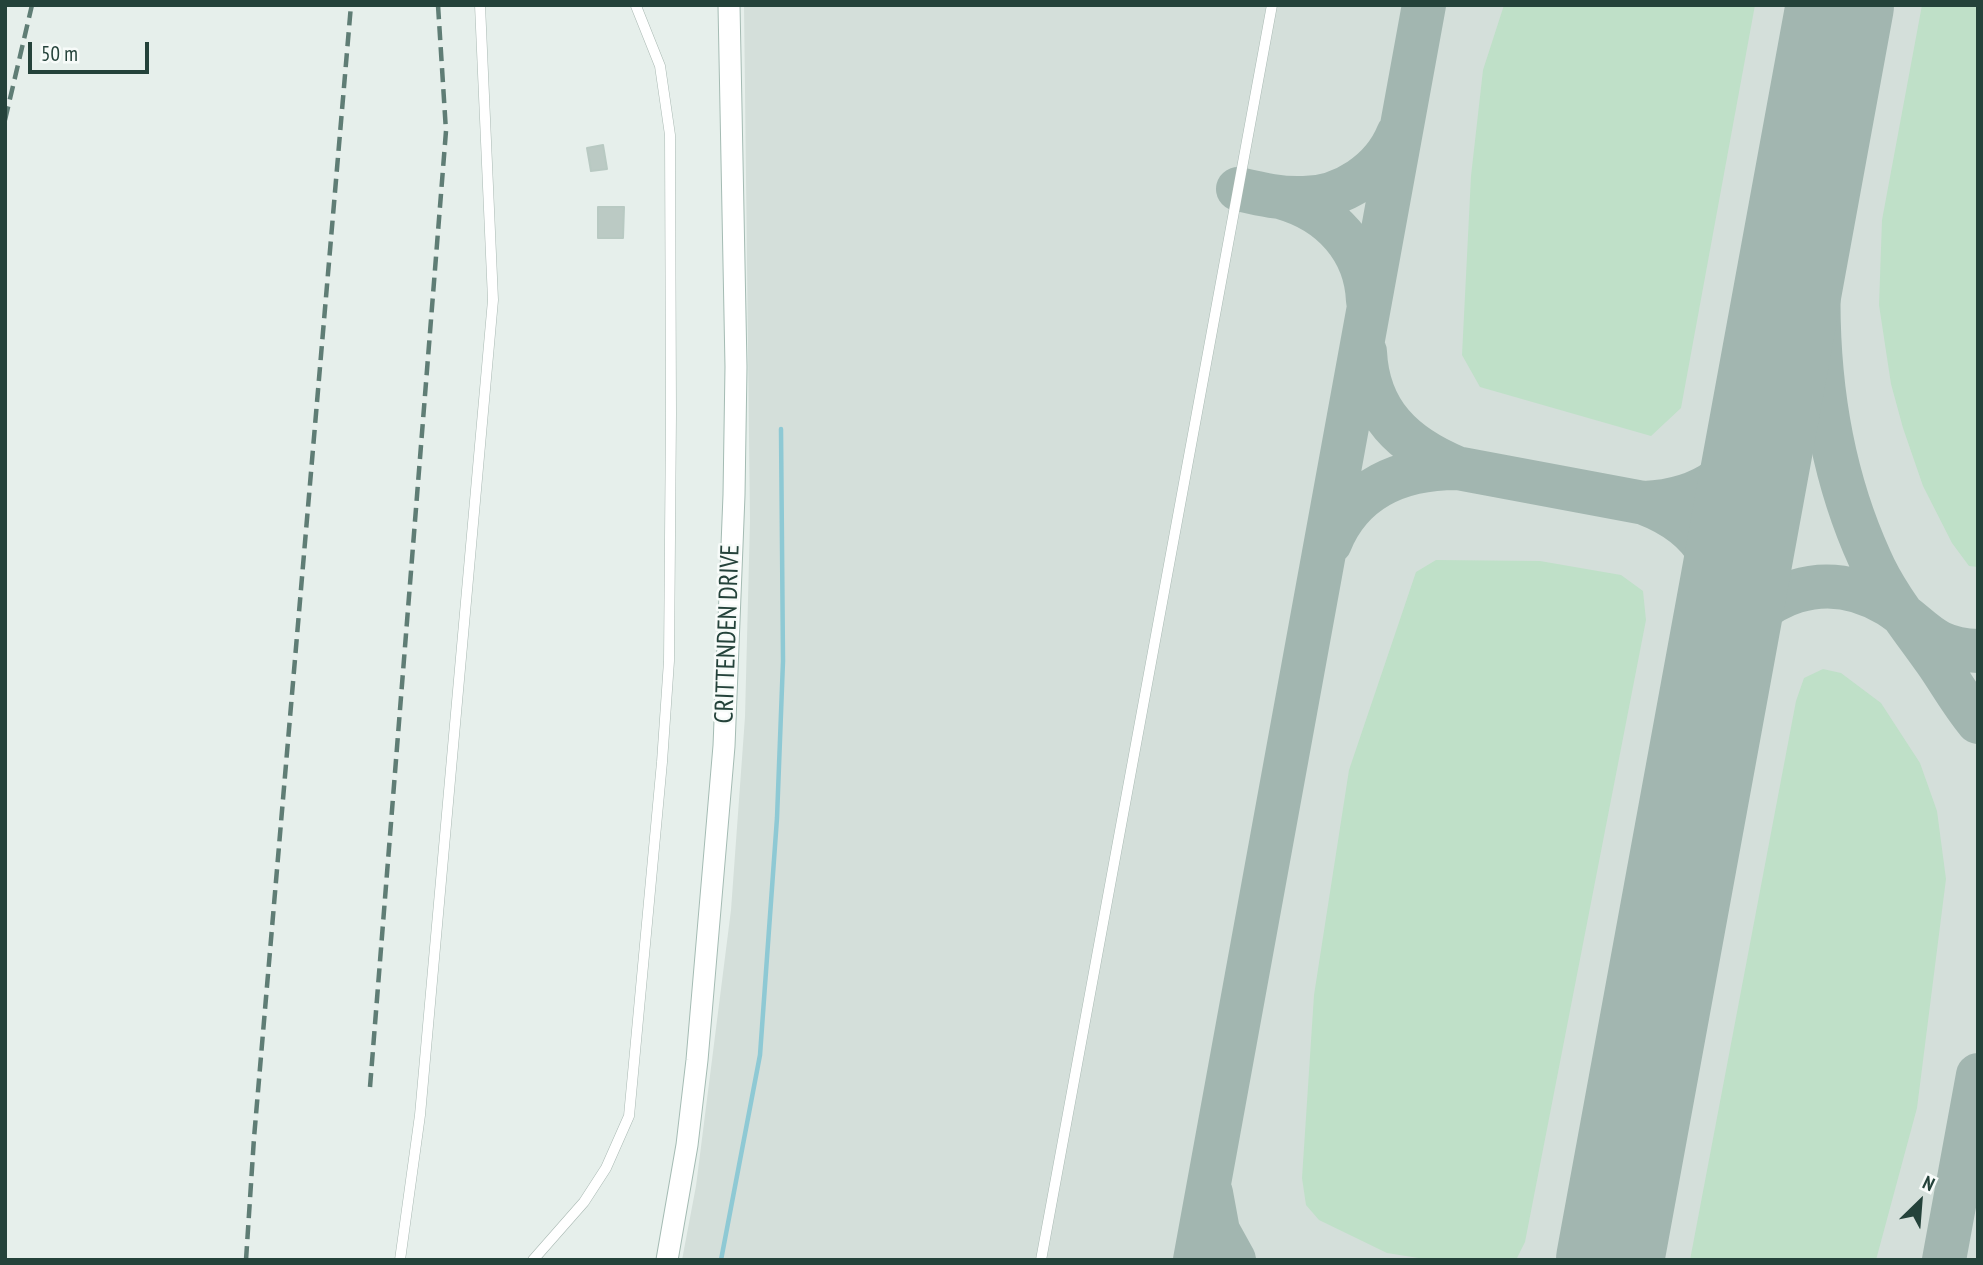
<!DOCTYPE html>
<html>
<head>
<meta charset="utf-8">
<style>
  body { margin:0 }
  #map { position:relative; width:1983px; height:1265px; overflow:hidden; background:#e6efeb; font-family:"PT Sans Narrow",sans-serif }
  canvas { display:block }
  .frame { position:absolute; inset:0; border:7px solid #24423a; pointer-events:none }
  .north { position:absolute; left:1885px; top:1167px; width:70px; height:70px; -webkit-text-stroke:5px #f7fbf9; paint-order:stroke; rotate:25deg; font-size:19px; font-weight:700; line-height:28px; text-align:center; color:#24423a }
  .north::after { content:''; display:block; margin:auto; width:24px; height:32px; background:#24423a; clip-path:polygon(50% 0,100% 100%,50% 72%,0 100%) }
  .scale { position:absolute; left:28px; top:42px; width:121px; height:32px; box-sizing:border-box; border:4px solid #24423a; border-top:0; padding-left:9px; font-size:21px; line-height:24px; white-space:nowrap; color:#24423a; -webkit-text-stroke:5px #f7fbf9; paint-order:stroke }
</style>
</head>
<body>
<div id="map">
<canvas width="1983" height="1265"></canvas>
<div class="frame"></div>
<div class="north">N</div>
<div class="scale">50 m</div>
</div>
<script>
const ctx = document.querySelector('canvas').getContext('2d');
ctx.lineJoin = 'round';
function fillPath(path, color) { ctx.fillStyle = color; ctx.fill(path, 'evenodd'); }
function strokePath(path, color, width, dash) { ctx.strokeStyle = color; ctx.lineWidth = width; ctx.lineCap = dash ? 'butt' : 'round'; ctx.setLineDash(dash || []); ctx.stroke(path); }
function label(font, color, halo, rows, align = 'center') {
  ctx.font = font + ' "PT Sans Narrow",sans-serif'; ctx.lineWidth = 5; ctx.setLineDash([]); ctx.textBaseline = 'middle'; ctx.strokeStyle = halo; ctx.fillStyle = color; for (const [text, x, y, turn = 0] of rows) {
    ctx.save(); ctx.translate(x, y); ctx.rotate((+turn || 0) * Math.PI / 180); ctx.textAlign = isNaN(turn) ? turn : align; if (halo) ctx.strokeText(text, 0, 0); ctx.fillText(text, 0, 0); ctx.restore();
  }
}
const built = new Path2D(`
  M744,5H1978V1260H682L696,1186L731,910L745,717L750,521Z`);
const green = new Path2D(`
  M1504,5H1755L1681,408L1651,436L1480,387L1462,355L1471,176L1483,70Z
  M1922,5H1978V567L1969,566L1952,543L1923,486L1903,428L1891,384L1879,305L1882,220Z
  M1436,560L1540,561L1621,575L1643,591L1646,620L1525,1242L1516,1260H1431L1387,1253L1319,1220L1306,1205L1302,1178L1314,995L1349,770L1416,572Z
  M1823,669L1841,673L1881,703L1920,763L1937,811L1946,879L1917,1108L1876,1260H1690L1796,701L1804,678Z`);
const stream = new Path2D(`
  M721,1260L760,1055L777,818L783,661L781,429`);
const taxiway = new Path2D(`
  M1849,5C1822,193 1788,379 1870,559C1886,596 1913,628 1936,661C1950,681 1962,703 1978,722
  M1238,189C1260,194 1281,199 1303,198C1343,198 1383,171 1398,134
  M1283,198C1331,212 1366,249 1368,301
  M1457,468L1644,503C1706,500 1741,472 1764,416
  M1644,503C1712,529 1726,572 1723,640
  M1330,543C1352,488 1402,468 1457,468C1404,446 1368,413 1365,352
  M1696,809L1726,654C1757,590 1827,567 1889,605C1925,628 1929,649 1978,651
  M1211,1193L1218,1231L1234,1260
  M1195,1260L1424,5
  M1607,1260L1611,1250V1260
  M1944,1260L1978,1075`);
const runway = new Path2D(`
  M1610,1260L1840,5`);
const building = new Path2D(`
  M603,145L607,169L591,171L587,148Z
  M598,207H624L623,238H598Z`);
const lane = new Path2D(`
  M400,1260L420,1115L493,300L480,5
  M533,1260L584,1202L606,1168L629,1116L662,762L669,661L671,414L670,135L660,66L636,6
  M1041,1260L1272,5`);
const secondary = new Path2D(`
  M667,1260L687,1145L697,1060L724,746L734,495L736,367L729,5`);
const rail = new Path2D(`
  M5,120L32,5
  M370,1087L446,131L438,5
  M246,1260L254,1138L351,5`);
const streetNames = [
  ["CRITTENDEN DRIVE",728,634,-88]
];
fillPath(built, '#d4dfda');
fillPath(green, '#bfe0c8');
strokePath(stream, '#8ec9d4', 4.5);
strokePath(taxiway, '#a2b6b0', 44);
strokePath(runway, '#a2b6b0', 108);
fillPath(building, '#bbcac4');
strokePath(building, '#b8c9c2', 2);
strokePath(lane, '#a8b8b2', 11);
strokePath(secondary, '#a4bbb3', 23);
strokePath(lane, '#fff', 10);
strokePath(secondary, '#fff', 21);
strokePath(rail, '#5f7d75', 4.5, [14, 7]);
label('26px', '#24423a', '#f7fbf9', streetNames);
</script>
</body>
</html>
